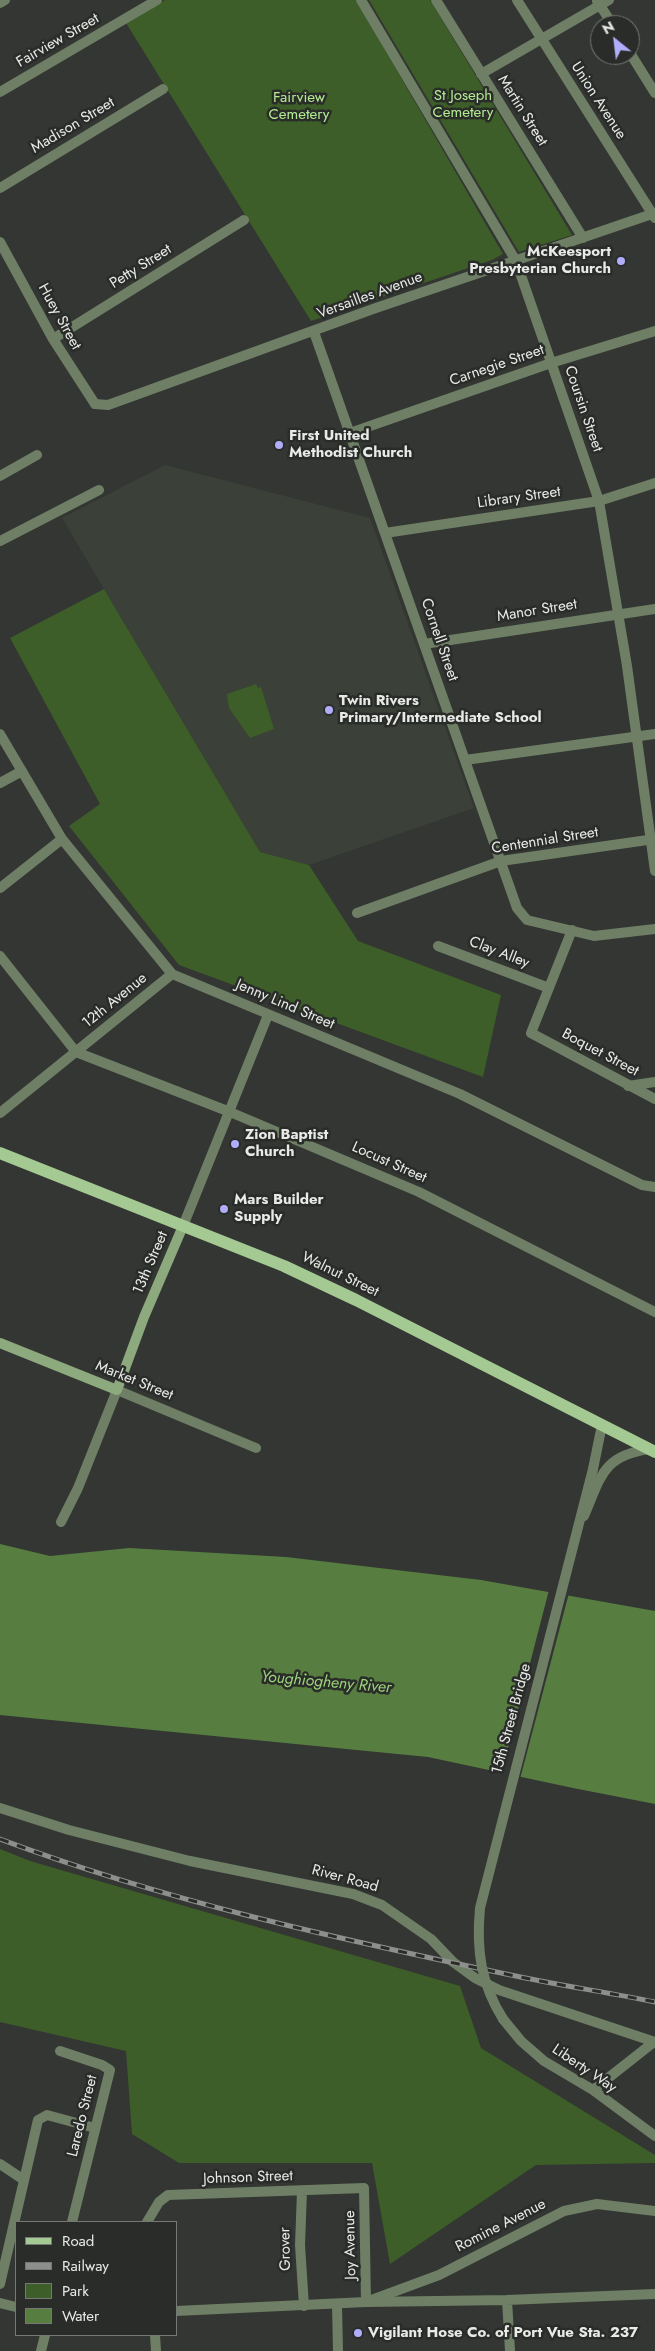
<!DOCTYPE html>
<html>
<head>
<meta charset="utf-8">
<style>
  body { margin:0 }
  #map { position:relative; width:655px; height:2351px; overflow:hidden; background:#333632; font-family:Jost,sans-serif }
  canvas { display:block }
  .legend { position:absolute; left:15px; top:2221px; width:162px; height:115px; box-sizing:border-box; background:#292c28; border:1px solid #757874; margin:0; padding:6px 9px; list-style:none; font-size:15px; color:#e8eae7 }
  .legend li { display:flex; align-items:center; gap:10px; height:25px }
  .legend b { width:25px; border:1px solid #757874 }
  .north { position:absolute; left:590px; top:15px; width:50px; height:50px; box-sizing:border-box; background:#292c28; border:1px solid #757874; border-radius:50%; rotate:331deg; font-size:14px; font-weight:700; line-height:20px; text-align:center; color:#e8eae7 }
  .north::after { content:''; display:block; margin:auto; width:18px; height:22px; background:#b0aefa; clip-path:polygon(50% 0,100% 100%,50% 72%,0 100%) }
</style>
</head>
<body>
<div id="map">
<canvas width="655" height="2351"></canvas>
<ul class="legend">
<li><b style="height:6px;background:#a5c992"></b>Road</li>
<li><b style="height:6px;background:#8d8f8c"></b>Railway</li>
<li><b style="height:14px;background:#3d5e28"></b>Park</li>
<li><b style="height:14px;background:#577e40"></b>Water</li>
</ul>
<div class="north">N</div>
</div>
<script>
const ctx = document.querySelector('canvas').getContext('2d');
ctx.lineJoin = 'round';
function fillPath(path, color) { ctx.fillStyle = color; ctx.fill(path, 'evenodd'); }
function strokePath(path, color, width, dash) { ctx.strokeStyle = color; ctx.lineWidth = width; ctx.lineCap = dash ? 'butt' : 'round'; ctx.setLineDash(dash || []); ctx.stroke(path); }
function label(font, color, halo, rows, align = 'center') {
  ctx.font = font + ' Jost,sans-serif'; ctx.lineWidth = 5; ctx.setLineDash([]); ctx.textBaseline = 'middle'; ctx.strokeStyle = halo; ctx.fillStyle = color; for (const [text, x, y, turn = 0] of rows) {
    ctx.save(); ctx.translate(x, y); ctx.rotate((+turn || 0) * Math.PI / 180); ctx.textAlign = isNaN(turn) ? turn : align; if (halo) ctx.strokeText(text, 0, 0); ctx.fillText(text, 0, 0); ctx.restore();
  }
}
const built = new Path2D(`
  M165,465L370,518L474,808L309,865L260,852L62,518Z`);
const green = new Path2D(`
  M165,0H356L503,254L492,260L311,321L126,23Z
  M369,0H430L572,235L519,252Z
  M104,589L260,852L309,865L358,941L501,995L483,1077L179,965L69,826L100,804L10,638Z
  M256,684L258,688L261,687L274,729L250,738L229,708L227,694Z
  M0,1849L30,1861L460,1986L481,2048L655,2155V2163L536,2165L390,2264L372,2163H179L132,2134L126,2051L0,2022Z`);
const water = new Path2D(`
  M0,1544L50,1556L129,1548L286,1557L481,1580L655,1611V1804L573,1788L428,1757L0,1715Z`);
const pier = new Path2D(`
  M549,1590L569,1593L520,1779L501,1775Z`);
const minor = new Path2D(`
  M361,0L516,261L599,501L627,666L655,871
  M436,0L583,238
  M517,0L655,218
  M597,1L613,25
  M0,3L5,0
  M630,53L655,93
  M481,74L609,0
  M0,92L157,0
  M0,188L163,89
  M0,242L53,339L95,404
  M314,332L517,908L527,920L594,936L655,929
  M53,339L244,220
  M350,433L551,363L655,331
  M0,476L37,455
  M385,533L599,501L655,483
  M0,541L99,490
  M424,644L655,609
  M0,734L62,839L172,974L460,1094L642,1185L655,1187
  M465,760L655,734
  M0,783L22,771
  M0,888L62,839
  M357,913L501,861L655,839
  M572,930L531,1033L655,1099
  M438,946L549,988
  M0,956L76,1052L230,1112L419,1192L655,1312
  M628,1086L655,1082
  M0,1113L172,974
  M183,1226L268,1015
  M61,1522L78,1488L117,1390L256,1448
  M60,2051L102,2065L110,2070L72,2222
  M0,2164L24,2180
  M302,2191L300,2245L304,2306
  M147,2222L159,2202L168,2195L364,2188L366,2302L507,2300L655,2294
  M0,2284L38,2120L47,2115L95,2128
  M507,2300L510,2351
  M337,2305L338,2351
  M155,2335L156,2351
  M41,2351L45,2335`);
const tertiary = new Path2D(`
  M95,404L108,405L373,309L655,213
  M593,1469L602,1425
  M584,1516C601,1477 602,1456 649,1449
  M0,1808L69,1830L190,1861L353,1894L382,1905L431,1939L453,1962L475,1978L499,1990L655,2042
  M503,2019L521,2041L544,2061L593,2090L655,2136
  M593,2090L654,2042
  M0,2303L16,2307
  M176,2311L366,2302L439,2275L564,2211L597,2204L655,2211`);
const secondary = new Path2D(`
  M0,1343L117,1390L144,1317L183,1226`);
const primary = new Path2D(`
  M0,1153L284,1266L356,1300L655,1452`);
const rail = new Path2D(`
  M0,1839C166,1901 334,1938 506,1974C556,1985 606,1992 655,2002`);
const tertiaryBridge = new Path2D(`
  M503,2019C481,1984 476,1950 480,1908L593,1469`);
const markers = [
  [621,261,5,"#b0aefa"],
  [279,445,5,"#b0aefa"],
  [329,710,5,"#b0aefa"],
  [235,1144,5,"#b0aefa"],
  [224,1209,5,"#b0aefa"],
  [358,2333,5,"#b0aefa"]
];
const streetNames = [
  ["Fairview Street",58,41,-30],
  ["Union Avenue",598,101,57],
  ["Martin Street",522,111,58],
  ["Madison Street",73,126,-31],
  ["Petty Street",141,267,-32],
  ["Versailles Avenue",370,296,-20],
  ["Huey Street",59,317,61],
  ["Carnegie Street",497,366,-19],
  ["Coursin Street",583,409,71],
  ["Library Street",519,498,-8],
  ["Manor Street",537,611,-9],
  ["Cornell Street",439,640,71],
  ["Centennial Street",545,841,-9],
  ["Clay Alley",499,953,21],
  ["12th Avenue",115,1001,-39],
  ["Jenny Lind Street",285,1005,23],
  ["Boquet Street",600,1053,28],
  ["Locust Street",389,1163,24],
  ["13th Street",151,1263,-67],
  ["Walnut Street",340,1275,26],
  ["Market Street",134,1381,22],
  ["15th Street Bridge",512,1719,-75],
  ["River Road",345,1879,15],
  ["Liberty Way",584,2069,34],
  ["Laredo Street",83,2116,-76],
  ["Johnson Street",248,2178,-2],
  ["Romine Avenue",501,2226,-27],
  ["Joy Avenue",351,2245,-91],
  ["Grover",286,2249,-91]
];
const parkNames = [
  ["St Joseph",463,96],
  ["Cemetery",463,113],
  ["Fairview",299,98],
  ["Cemetery",299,115]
];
const poiNames = [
  ["McKeesport",611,252,"right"],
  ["Presbyterian Church",611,269,"right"],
  ["First United",289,436],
  ["Methodist Church",289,453],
  ["Twin Rivers",339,701],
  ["Primary/Intermediate School",339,718],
  ["Zion Baptist",245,1135],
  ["Church",245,1152],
  ["Mars Builder",234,1200],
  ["Supply",234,1217],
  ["Vigilant Hose Co. of Port Vue Sta. 237",368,2333]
];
const waterNames = [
  ["Youghiogheny River",326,1683,5]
];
fillPath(built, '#3b4138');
fillPath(green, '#3d5e28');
fillPath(water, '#577e40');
fillPath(pier, '#333632');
strokePath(minor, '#6e7f65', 10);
strokePath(tertiary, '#6e7f65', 10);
strokePath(secondary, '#8da97e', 10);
strokePath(primary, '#a5c992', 12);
strokePath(rail, '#8d8f8c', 5);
strokePath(rail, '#292c28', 3, [9]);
strokePath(tertiaryBridge, '#6e7f65', 10);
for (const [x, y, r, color] of markers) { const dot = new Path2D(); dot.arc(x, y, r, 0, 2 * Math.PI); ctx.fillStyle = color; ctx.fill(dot); strokePath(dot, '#292c28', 2); }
label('15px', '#e8eae7', '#292c28', streetNames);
label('15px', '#b3eb93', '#292c28', parkNames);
label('bold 15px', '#e8eae7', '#292c28', poiNames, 'left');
label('italic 16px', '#9bd27b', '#292c28', waterNames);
</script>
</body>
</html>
